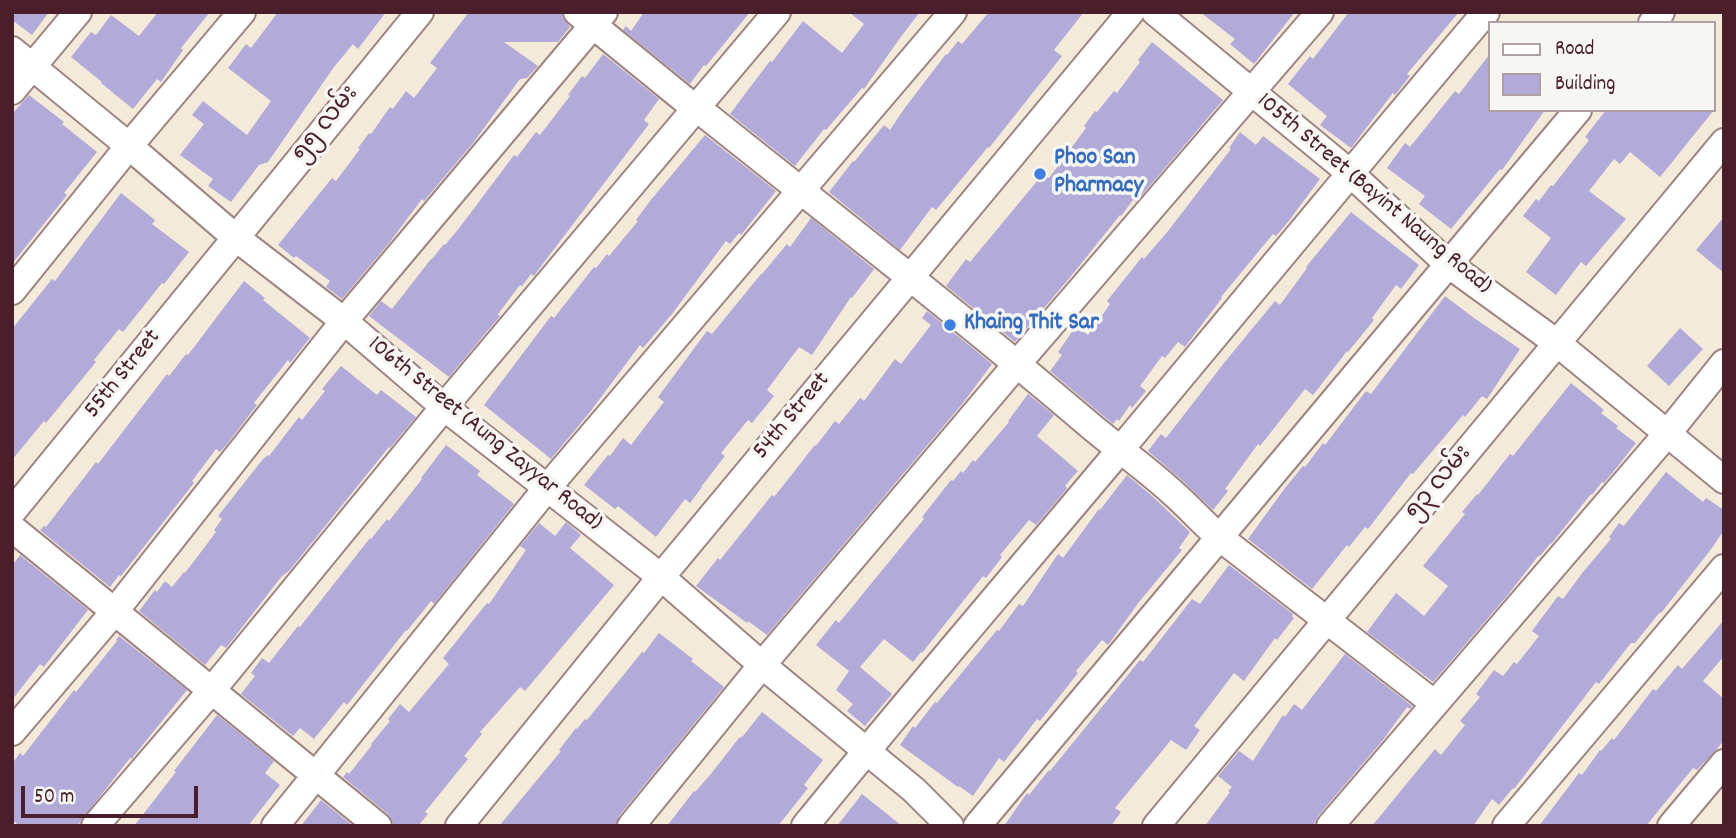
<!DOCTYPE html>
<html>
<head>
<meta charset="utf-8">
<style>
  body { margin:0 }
  #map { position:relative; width:1736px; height:838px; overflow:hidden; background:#f4ead9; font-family:Dekko,sans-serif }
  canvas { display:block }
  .frame { position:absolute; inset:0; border:14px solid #4a1f2b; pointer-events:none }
  .legend { position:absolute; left:1488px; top:21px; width:228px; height:91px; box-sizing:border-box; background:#f6f6f2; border:2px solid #b1a0a2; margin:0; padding:9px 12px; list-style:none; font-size:21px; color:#4a1f2b }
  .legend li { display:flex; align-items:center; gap:14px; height:35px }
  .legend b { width:35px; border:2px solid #b1a0a2 }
  .scale { position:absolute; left:21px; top:786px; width:177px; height:32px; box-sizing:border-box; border:4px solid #4a1f2b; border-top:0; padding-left:9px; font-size:21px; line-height:24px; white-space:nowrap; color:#4a1f2b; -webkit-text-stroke:5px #f6f6f2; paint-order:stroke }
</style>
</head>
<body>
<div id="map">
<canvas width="1736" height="838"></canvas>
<div class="frame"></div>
<ul class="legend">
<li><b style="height:9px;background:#fff"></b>Road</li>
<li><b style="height:19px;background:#b2aad9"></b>Building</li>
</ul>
<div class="scale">50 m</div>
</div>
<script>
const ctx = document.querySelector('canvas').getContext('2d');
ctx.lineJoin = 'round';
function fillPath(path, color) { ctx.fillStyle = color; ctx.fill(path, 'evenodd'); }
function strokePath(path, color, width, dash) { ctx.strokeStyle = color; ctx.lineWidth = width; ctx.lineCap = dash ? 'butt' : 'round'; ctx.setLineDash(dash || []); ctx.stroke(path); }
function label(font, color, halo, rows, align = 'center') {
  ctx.font = font + ' Dekko,"Noto Sans Myanmar",sans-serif'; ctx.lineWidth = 7; ctx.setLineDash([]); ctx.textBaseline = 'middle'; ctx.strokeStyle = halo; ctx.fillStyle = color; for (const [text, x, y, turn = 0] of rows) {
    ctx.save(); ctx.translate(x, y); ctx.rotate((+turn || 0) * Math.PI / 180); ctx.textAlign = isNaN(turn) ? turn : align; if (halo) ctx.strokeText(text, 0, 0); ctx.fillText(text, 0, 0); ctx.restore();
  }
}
const building = new Path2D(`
  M12,12H49L32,35L12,20Z
  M158,12H210L181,48L183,50L161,82L157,79L133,109L101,83L102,82L71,57L91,32L96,35L111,15L139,36Z
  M278,12H386L358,49L353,44L334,67L268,162L259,165L231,202L208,186L213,179L180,155L204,124L192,115L203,101L247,135L271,101L228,68L246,44L251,48Z
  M469,12H562L563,18L570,27L558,42H504L538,66L527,78L520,79L473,143L424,201L422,199L389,243L342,299L326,287L330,281L296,256L294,258L278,245L332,178L336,181L360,149L358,148L369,133L371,134L390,107L393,109L406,91L414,98L437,68L430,63Z
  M644,12H750L706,66L704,65L690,84L623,30L626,26L631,31Z
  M849,12H920L900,38L864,89L862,88L826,130L824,129L795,166L730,114L754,82L770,61L772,62L803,21L842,53L864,24Z
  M989,12H1084L1054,50L1062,56L989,148L988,147L936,210L932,207L900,250L829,192L853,161L854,162L884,125L890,130L904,109L946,54L947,55L958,41L962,44Z
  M1200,12H1295L1254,64L1230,44L1235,39Z
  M1349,12H1459L1407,74L1410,76L1395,95L1393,93L1351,148L1320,125L1327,116L1288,84L1310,56L1313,59Z
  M1152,42L1223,100L1136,202L1133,200L1121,216L1120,215L1072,275L1015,342L946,286L966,259L970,262L1043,174L1049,178L1086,128L1084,126L1095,111L1097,112L1114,91L1117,93L1140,62L1138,60Z
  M603,54L659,99L644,120L649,124L539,269L534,276L531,274L522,286L520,285L498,314L500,316L449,377L369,316L381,301L392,309L431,259H432L444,244L445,245L460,227L514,155L517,157L536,132L540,135L570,96L568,95L582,76L585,78Z
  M1489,55V110H1545L1502,170L1500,169L1451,229L1419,204L1425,196L1387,168L1405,143L1410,147L1455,91L1459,94Z
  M29,95L64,122L62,124L97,152L64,193L67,195L12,264V114Z
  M1606,110H1714L1660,177L1630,152L1620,164L1614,159L1589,191L1626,219L1586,266L1581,262L1556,295L1526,272L1551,238L1523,216L1536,199L1539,201L1551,185L1553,186L1589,140L1585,137Z
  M1240,132L1256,145L1263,136L1320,179L1288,222L1276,236L1273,234L1221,297L1222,298L1185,347L1178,342L1165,358L1162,356L1140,386L1146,391L1132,408L1130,405L1119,421L1117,419L1113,424L1050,371L1062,355L1058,352L1076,326L1088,335L1110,304L1107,301L1142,257L1144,259L1168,231L1231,149L1229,148Z
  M705,135L776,191L741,235L739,233L730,244L726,241L672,314L643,348L640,345L590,412L551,459L484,405L551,316L554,318L594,267L596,268L607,254L609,256L638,221L636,220L650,201Z
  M121,193L155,220L152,224L189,252L164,284L162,283L123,332L119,329L94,360L96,362L46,423L44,421L12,460V329L52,279L55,281Z
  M1351,212L1419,265L1401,289L1396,285L1372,318L1374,320L1348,352L1347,351L1334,368L1313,395L1305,389L1260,446L1258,444L1225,489L1228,491L1213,510L1183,481L1148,451L1161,434L1166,438L1224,363L1275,301L1280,305L1307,268L1306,267Z
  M1724,217V273L1696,250Z
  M811,218L874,269L852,298L851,297L812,355L799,347L767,390L774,396L752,423L748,420L721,453L725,456L701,487H702L690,503L685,499L656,537L618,506L615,509L584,485L608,455L610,456L623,438L631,445L664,402L658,397L707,331L712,334L761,274H762L787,244L790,247Z
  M244,281L265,298L263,300L310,338L290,363L288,360L254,403L257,405L227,444L220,452L216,449L192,481L194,483L121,576L119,575L110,587L40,530L44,526L46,527L96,462L98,464L167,374L169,376L186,354L188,355Z
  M1445,296L1474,318L1520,349L1487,399L1482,396L1465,417L1463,415L1413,474L1411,473L1368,529L1365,527L1349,547L1347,545L1312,589L1248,539L1285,488L1303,466L1305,467L1323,443L1325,445L1366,391L1371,394Z
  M927,311L992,364L963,403L767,635L748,621L747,623L696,586L718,558L720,560L772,495L774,497L815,445L816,446L835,421L839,424L860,398L864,401L895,359L901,364L931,325L922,318Z
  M1680,328L1703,349L1669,386L1647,366Z
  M341,366L377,395L381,390L416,417L390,448L389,447L289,571L282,576L226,648L221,645L205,665L139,611L155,590L157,592L165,581L172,587L184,572L185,573L216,532L214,530L222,519L218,516L263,459L268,455L269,456L299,417L302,420L325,391L322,389Z
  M1571,383L1604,410L1601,413L1618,426L1616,428L1636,443L1618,466L1604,483L1602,482L1592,495L1591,494L1552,543L1550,544L1540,556L1539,555L1507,596L1433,682L1367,632L1396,593L1424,616L1448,586L1423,566L1465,514L1462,512L1477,494L1478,495L1510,454L1513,456Z
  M1028,394L1054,415L1037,436L1078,471L1065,486L1067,488L1065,491L1036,525L1029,520L1000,555L1002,557L986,578L983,576L922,653L921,652L913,662L884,639L860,667L892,694L865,726L847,711L853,704L836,690L849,671L816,645L836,620L839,623L924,519L922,517L951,480L953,481L961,471L963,473L973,460L975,462L1009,422L1008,421Z
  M446,445L480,471L477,475L514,504L434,604L431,601L407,631L406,630L347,705L344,702L314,739L300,728L293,736L241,694L255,676L251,673L262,658L269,663L298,626L300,627L370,538L371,539L387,519L389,521L422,479L421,478Z
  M1666,472L1703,502L1706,498L1724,510V530L1712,548L1661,613L1660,612L1635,643H1631L1599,684L1596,682L1514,789L1513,788L1499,805L1492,799L1473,826H1372L1435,749L1441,755L1465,725L1460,721L1480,697L1476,694L1494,670L1503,676L1514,662L1517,664L1539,636L1532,631L1558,596L1563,599L1583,572L1611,539L1609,537L1619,523L1624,526Z
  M1127,475L1152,496L1190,532L1179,548L1182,550L1139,602L1108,645L1102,640L1076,671L1078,673L1040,721L1037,719L1004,762L999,758L973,796L959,786L958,787L900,745L913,726L915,728L935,702L937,703L997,630L999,631L1019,604L1023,606L1058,554L1063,558L1099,509L1100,510Z
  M566,522L581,535L570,548L614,585L525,691L520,687L480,732L482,734L464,756L468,759L425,812L428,814L418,826H393L392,820L388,814L343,777L347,772L349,774L372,745L371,744L390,721L388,719L400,704L409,712L449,664L443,658L487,603L489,604L526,550L520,546L539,523L555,536Z
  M20,555L88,610L44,667L40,664L12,700V566Z
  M1229,565L1293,614L1292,616L1294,618L1277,640L1275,638L1244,681L1234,673L1194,726L1200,730L1186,750L1171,740L1115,808L1121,812L1111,826H1004L1027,793L1029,795L1049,770L1050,771L1140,660L1143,662L1192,599L1200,604Z
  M1724,620V656L1703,681L1724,699V740L1717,749L1697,770L1693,768L1646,826H1539L1579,773L1582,775L1600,750L1601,751L1612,738L1614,740L1653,689L1656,691L1678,665L1682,669Z
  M659,633L693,659L691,661L724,687L619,816L616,826H499L561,751L559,750L576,728L577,729L585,719L587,720L642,652L644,653Z
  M119,636L187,690L133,757L132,759L130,758L77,826H20L12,820V764L20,753L23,756L74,690L76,692L117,641L116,640Z
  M1345,654L1412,706L1410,709L1407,707L1383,740L1318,816L1313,826H1205L1230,792L1228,791L1232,787L1218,776L1239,751L1253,761L1283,715L1285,717L1294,704L1302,710Z
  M762,712L823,760L804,785L808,788L778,826H667L694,791L695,792L710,775L739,738L743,736Z
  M217,715L274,761L265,773L280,785L248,826H134L176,772L174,771Z
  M862,794L902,826H837Z
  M321,800L353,826H301Z`);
const street = new Path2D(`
  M577,12L696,109
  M1155,12L1350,173L1448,264L1557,343L1724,480
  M1652,23L1661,12
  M12,50L129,146L235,237L344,321L444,407L661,577L762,665L914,790L950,826
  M12,91L78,12
  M697,108C827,212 959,314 1086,422C1114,446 1146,468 1173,493C1189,507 1203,523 1219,537L1435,704
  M12,291L129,146L242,12
  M12,512L420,12
  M12,528L378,826
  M12,732L115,611L344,321L604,12
  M95,826L212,690L444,407L777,12
  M275,826L547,488L953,12
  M459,826L661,577L1131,12
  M631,826L762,665L1017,364L1320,12
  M805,826C908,699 1015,575 1120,450C1242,304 1363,157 1486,12
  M977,826L1578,110
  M1156,826L1724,142
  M1330,826L1667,434L1724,363
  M1506,826L1724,568
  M1671,826L1724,763`);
const markers = [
  [1040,174,7,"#3f7fe0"],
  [950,325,7,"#3f7fe0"]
];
const streetNames = [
  ["၅၅ လမ်း",327,125,-51],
  ["105th Street (Bayint Naung Road)",1373,195,40],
  ["55th Street",124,375,-51],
  ["54th Street",793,417,-50],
  ["106th Street (Aung Zayyar Road)",484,435,39],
  ["၅၃ လမ်း",1440,484,-50]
];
const shopNames = [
  ["Phoo San",1054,160],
  ["Pharmacy",1054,188],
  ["Khaing Thit Sar",964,325]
];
fillPath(building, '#b2aad9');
strokePath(street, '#9f8482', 30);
strokePath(street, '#fff', 26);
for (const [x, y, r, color] of markers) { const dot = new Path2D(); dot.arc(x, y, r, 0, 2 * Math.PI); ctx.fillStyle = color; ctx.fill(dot); strokePath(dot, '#f6f6f2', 2.5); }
label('24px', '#4a1f2b', '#f6f6f2', streetNames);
label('bold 24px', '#366cbe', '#f6f6f2', shopNames, 'left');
</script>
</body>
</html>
